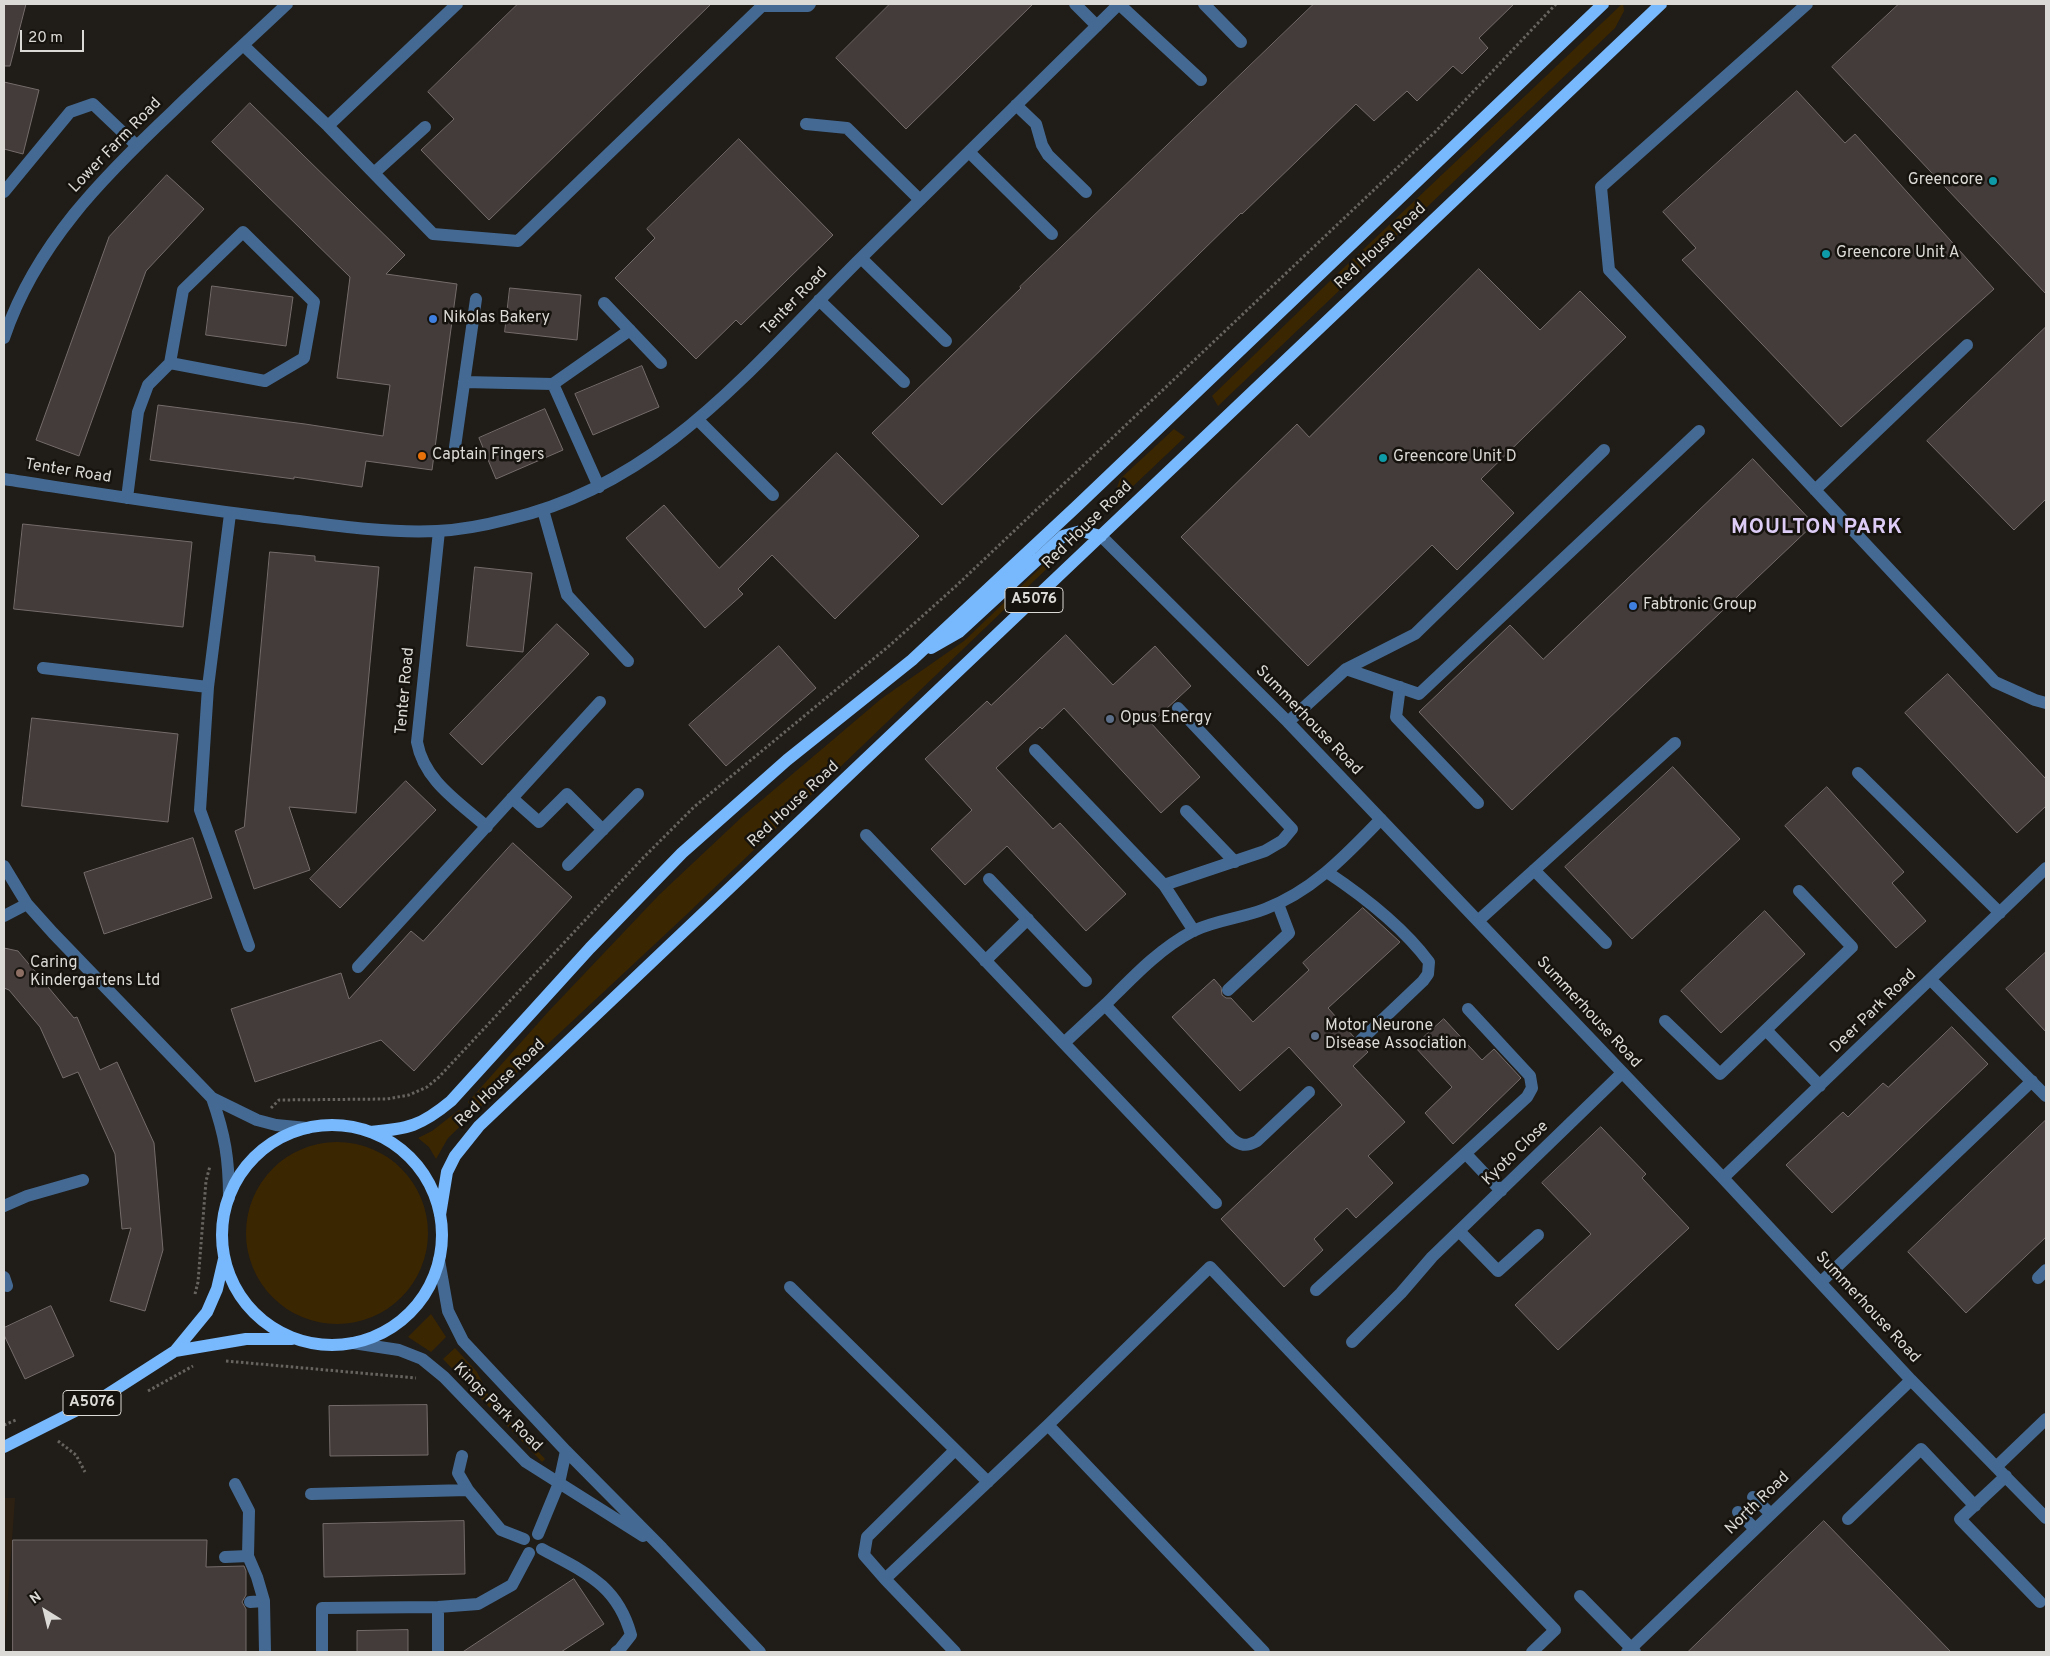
<!DOCTYPE html>
<html>
<head>
<meta charset="utf-8">
<style>
  body { margin:0 }
  #map { position:relative; width:2050px; height:1656px; overflow:hidden; background:#201c17; font-family:Overpass,sans-serif }
  canvas { display:block }
  .frame { position:absolute; inset:0; border:5px solid #dcdad6; pointer-events:none }
  .north { position:absolute; left:20px; top:1586px; width:50px; height:50px; -webkit-text-stroke:4px #16130e; paint-order:stroke; rotate:324deg; font-size:14px; font-weight:700; line-height:20px; text-align:center; color:#dcdad6 }
  .north::after { content:''; display:block; margin:auto; width:18px; height:22px; background:#dcdad6; clip-path:polygon(50% 0,100% 100%,50% 72%,0 100%) }
  .scale { position:absolute; left:20px; top:30px; width:64px; height:22px; box-sizing:border-box; border:2px solid #dcdad6; border-top:0; padding-left:6px; font-size:15px; line-height:18px; white-space:nowrap; color:#dcdad6; -webkit-text-stroke:4px #16130e; paint-order:stroke }
</style>
</head>
<body>
<div id="map">
<canvas width="2050" height="1656"></canvas>
<div class="frame"></div>
<div class="north">N</div>
<div class="scale">20 m</div>
</div>
<script>
const ctx = document.querySelector('canvas').getContext('2d');
ctx.lineJoin = 'round';
function fillPath(path, color) { ctx.fillStyle = color; ctx.fill(path, 'evenodd'); }
function strokePath(path, color, width, dash) { ctx.strokeStyle = color; ctx.lineWidth = width; ctx.lineCap = dash ? 'butt' : 'round'; ctx.setLineDash(dash || []); ctx.stroke(path); }
function label(font, color, halo, rows, align = 'center') {
  ctx.font = font + ' Overpass,sans-serif'; ctx.lineWidth = 5; ctx.setLineDash([]); ctx.textBaseline = 'middle'; ctx.strokeStyle = halo; ctx.fillStyle = color; for (const [text, x, y, turn = 0] of rows) {
    ctx.save(); ctx.translate(x, y); ctx.rotate((+turn || 0) * Math.PI / 180); ctx.textAlign = isNaN(turn) ? turn : align; if (halo) ctx.strokeText(text, 0, 0); ctx.fillText(text, 0, 0); ctx.restore();
  }
}
const commercial = new Path2D(`
  M4,1498H15L4,1652Z`);
const green = new Path2D(`
  M1622,4H1623L1624,11L1615,28L1218,406L1212,396L1331,280Z
  M1174,429L1185,437L1110,508L1120,479Z
  M1058,551L1061,555L686,915L476,1111L468,1102L548,1012L659,895L743,816L881,699L964,641Z
  M459,1110L468,1119L448,1138L436,1159L429,1147L418,1138L432,1131Z
  M246 1233a91 91 0 1 1 182 0a91 91 0 1 1-182 0Z
  M431,1314L446,1337L431,1352L408,1337Z
  M455,1348L477,1372L493,1404L545,1459L542,1462L443,1359Z`);
const building = new Path2D(`
  M4,4H26L10,66H4Z
  M518,4H711L489,220L421,150L454,119L428,92Z
  M890,4H1033L906,129L836,58Z
  M1314,4H1514L1479,38L1488,48L1462,74L1453,66L1417,101L1407,91L1374,121L1356,104L1242,214L1241,213L942,505L872,433L1021,288L1020,287Z
  M1899,4H2046V294L1832,67Z
  M4,82L39,90L23,154L4,149Z
  M1797,91L1845,143L1855,134L1994,289L1841,427L1682,260L1696,248L1663,212Z
  M250,103L405,255L386,274L457,284L432,470L366,461L362,487L294,477V479L150,460L158,405L305,424L383,436L390,385L337,378L350,277L212,142Z
  M739,139L833,235L741,325L736,320L696,359L615,278L655,238L647,229Z
  M167,175L204,209L146,271L79,456L36,440L109,237Z
  M1479,269L1540,330L1580,291L1626,337L1481,479L1514,513L1457,570L1432,545L1308,666L1181,537L1297,424L1309,437Z
  M212,286L293,297L286,346L206,335Z
  M510,288L581,295L577,340L505,332Z
  M2046,327V499L2014,530L1927,441Z
  M642,366L659,407L593,435L575,394Z
  M545,409L563,450L496,479L479,438Z
  M837,453L919,536L835,619L772,555L738,589L743,594L705,628L626,538L664,505L719,568Z
  M1753,459L1814,524L1512,810L1419,712L1510,625L1543,659Z
  M23,524L192,542L183,627L14,609Z
  M270,552L315,556V561L379,567L356,813L289,807L310,870L254,889L235,831L244,827Z
  M475,567L532,573L523,652L467,646Z
  M557,624L589,654L482,765L450,734Z
  M1066,635L1113,685L1155,646L1191,686L1151,723L1200,777L1161,813L1064,708L1042,729L1040,727L996,768L1053,829L1060,823L1126,894L1086,931L1007,846L965,885L931,849L972,810L925,759L987,701L991,705Z
  M779,646L816,688L726,766L689,725Z
  M1948,674L2046,779V806L2017,833L1905,713Z
  M32,718L178,734L168,822L22,806Z
  M1673,767L1740,839L1632,939L1565,867Z
  M406,781L436,810L340,908L310,879Z
  M1827,787L1904,872L1892,883L1926,921L1896,948L1785,826Z
  M193,838L212,898L104,934L84,873Z
  M513,843L572,897L414,1071L381,1040L255,1082L231,1009L341,973L349,999L411,931L423,941Z
  M1363,908L1400,942L1328,1008L1354,1037L1355,1045L1359,1048H1364L1368,1052L1353,1066L1405,1122L1368,1156L1393,1183L1356,1218L1347,1208L1314,1239L1323,1250L1284,1287L1221,1219L1342,1105L1289,1047L1240,1091L1172,1017L1214,979L1221,987L1222,995L1226,998H1231L1253,1022L1309,970L1303,963Z
  M1765,911L1805,954L1721,1033L1681,991Z
  M4,948L18,951L74,1018L77,1017L100,1070L117,1062L154,1143L163,1250L145,1311L110,1301L131,1228L122,1229L115,1154L78,1072L63,1078L40,1027L9,990L4,988Z
  M2046,952V1032L2006,989Z
  M1444,1019L1482,1060L1494,1049L1521,1078L1453,1144L1425,1113L1452,1087L1414,1046Z
  M1952,1027L1988,1064L1832,1213L1786,1165L1843,1112L1848,1117L1883,1083L1888,1087Z
  M2046,1120V1237L1966,1313L1908,1252Z
  M1601,1127L1646,1174L1642,1178L1689,1228L1558,1350L1515,1305L1591,1234L1542,1183Z
  M51,1306L74,1356L25,1379L4,1335V1328Z
  M427,1405L428,1455L330,1456L329,1406Z
  M464,1521L465,1574L324,1577L323,1524Z
  M1824,1521L1951,1652H1688Z
  M13,1540H207L206,1567L244,1566L246,1571V1595L242,1602L246,1609V1652H13Z
  M574,1579L604,1624L561,1652H463Z
  M408,1630V1652H357V1631Z`);
const path = new Path2D(`
  M271,1108L279,1100L387,1099L409,1095L427,1087L439,1077L642,859L694,807L889,646L956,586L1435,132L1556,4
  M195,1294L198,1282L206,1181L210,1166
  M226,1361L416,1378
  M148,1391L193,1366
  M4,1425L16,1420
  M58,1441L76,1455L85,1472`);
const minor = new Path2D(`
  M1075,4L1097,26
  M1204,4L1241,42
  M1807,4L1601,187L1609,270L1995,682L2035,700L2046,703
  M243,45L328,126L433,234L518,241L762,6H808L810,4
  M1016,105L1036,124L1042,145L1048,155L1086,192
  M806,124L847,128L920,200
  M328,126L457,4
  M969,152L1052,234
  M374,173L425,127
  M4,192L70,112L93,104L136,145
  M861,258L946,341
  M819,300L904,382
  M604,303L661,363
  M4,338C35,245 103,177 173,111C210,75 249,40 287,4
  M464,382L553,384L630,330
  M553,384L599,487
  M698,420L773,495
  M455,447L476,299
  M4,479C102,494 200,510 299,521C345,527 391,533 437,531C461,530 486,525 509,519C662,484 754,364 860,259C946,174 1033,89 1119,4L1201,80
  M1815,490L1967,345
  M127,498L138,412L148,385L170,363L183,290L243,232L314,302L304,358L265,381L170,363
  M543,510L567,595L628,661
  M230,514L208,687L200,810L249,946
  M439,531L417,742C424,781 459,802 487,827
  M1101,536L1288,722L1723,1178L1911,1380L2046,1518
  M43,668L208,687
  M1346,669L1419,694L1699,431
  M1400,687L1396,717L1478,803
  M1288,722L1346,669L1415,634L1604,450
  M1035,750L1164,885L1194,931
  M1858,773L2000,913
  M512,798L539,822L567,794L603,830
  M1186,811L1235,862
  M866,835L1216,1203
  M568,865L638,794
  M4,866L27,904L53,933L212,1098L257,1120L276,1125L307,1128
  M1534,870L1606,943
  M1327,872C1363,896 1403,927 1429,962L1428,974L1423,981L1361,1040
  M989,879L1086,981
  M1164,885L1265,851L1282,841L1292,829L1178,708
  M4,916L27,904
  M1479,920L1675,743
  M985,961L1028,919
  M358,967L600,702
  M1931,980L2046,1096
  M1228,990L1289,933L1278,904
  M1105,1005L1231,1138C1240,1146 1246,1147 1257,1141L1309,1092
  M1665,1021L1720,1074L1852,947L1799,891
  M1766,1030L1820,1086
  M1064,1043C1078,1030 1092,1017 1106,1004C1133,977 1159,949 1193,931C1216,920 1242,918 1265,909C1313,891 1346,855 1381,819
  M212,1098C225,1135 229,1159 229,1198
  M1466,1154L1501,1191
  M1723,1178L2046,868
  M4,1206L27,1196L83,1180
  M1459,1231L1498,1271L1538,1235
  M439,1260L448,1311L463,1341L566,1451L662,1548L760,1652
  M4,1277L7,1286
  M2038,1278L2046,1270
  M1821,1282L2032,1081
  M790,1287L988,1482
  M1316,1290L1527,1097L1532,1088L1530,1076L1468,1009
  M1352,1342L1401,1293L1432,1257L1622,1073
  M353,1343L399,1350L422,1359L444,1377L526,1462L643,1536
  M1048,1425L1264,1652
  M462,1456L458,1473L468,1490
  M1996,1467L2046,1419
  M2006,1476L1960,1519L2040,1602
  M235,1484L249,1511L248,1556L257,1577L264,1601L265,1652
  M311,1494L468,1490L501,1530L524,1539
  M1753,1497L1771,1514
  M1738,1512L1755,1529
  M1848,1519L1921,1449L1975,1506
  M538,1534L559,1483L566,1451
  M542,1549C584,1572 617,1584 631,1635L620,1649L616,1652
  M225,1557L248,1556
  M885,1579L864,1555L867,1537L955,1450
  M1580,1596L1635,1652
  M250,1602L264,1601
  M438,1607V1652
  M322,1652V1608L438,1607L478,1604L512,1585L529,1553
  M955,1652L885,1579L1048,1425L1210,1267L1555,1630L1532,1652
  M1627,1652L1911,1380`);
const major = new Path2D(`
  M931,648L959,632L1063,536L1081,531L1101,536
  M222 1235a110 110 0 1 1 220 0a110 110 0 1 1-220 0Z
  M370,1132C408,1129 421,1126 451,1101L590,948L682,853L787,760L912,660L1077,506L1603,4
  M440,1215L447,1172L455,1156L479,1126L1661,4
  M175,1351L246,1339H292
  M4,1447L105,1396L175,1351L207,1312L217,1289L224,1259`);
const markers = [
  [1993,181,5,"#0f9aa8"],
  [1826,254,5,"#0f9aa8"],
  [433,319,5,"#3f7fe0"],
  [422,456,5,"#e8710a"],
  [1383,458,5,"#0f9aa8"],
  [1633,606,5,"#3f7fe0"],
  [1110,719,5,"#5c6f8a"],
  [20,973,5,"#8d6e63"],
  [1315,1036,5,"#5c6f8a"]
];
const shields = [
  [1034,600,58],
  [92,1403,58]
];
const shieldNames = [
  ["A5076",1034,600],
  ["A5076",92,1403]
];
const streetNames = [
  ["Lower Farm Road",116,146,-46],
  ["Red House Road",1381,247,-43],
  ["Tenter Road",795,302,-46],
  ["Tenter Road",68,472,9],
  ["Red House Road",1088,526,-44],
  ["Tenter Road",406,691,-85],
  ["Summerhouse Road",1308,721,46],
  ["Red House Road",794,805,-43],
  ["Deer Park Road",1874,1012,-44],
  ["Summerhouse Road",1588,1013,47],
  ["Red House Road",501,1084,-44],
  ["Kyoto Close",1516,1154,-44],
  ["Summerhouse Road",1867,1308,47],
  ["Kings Park Road",497,1408,45],
  ["North Road",1758,1504,-44]
];
const poiNames = [
  ["Greencore",1983,181,"right"],
  ["Greencore Unit A",1836,254],
  ["Nikolas Bakery",443,319],
  ["Captain Fingers",432,456],
  ["Greencore Unit D",1393,458],
  ["Fabtronic Group",1643,606],
  ["Opus Energy",1120,719],
  ["Caring",30,964],
  ["Kindergartens Ltd",30,982],
  ["Motor Neurone",1325,1027],
  ["Disease Association",1325,1045]
];
const districtNames = [
  ["MOULTON PARK",1817,529]
];
fillPath(commercial, '#2d2113');
fillPath(green, '#3b2602');
fillPath(building, '#443c3b');
strokePath(building, '#746c6b', 1);
strokePath(path, '#67645f', 3, [2.5, 2.5]);
strokePath(minor, '#446a93', 12);
strokePath(major, '#78b8fc', 12);
for (const [x, y, r, color] of markers) { const dot = new Path2D(); dot.arc(x, y, r, 0, 2 * Math.PI); ctx.fillStyle = color; ctx.fill(dot); strokePath(dot, '#16130e', 2); }
for (const [x, y, w] of shields) { const box = new Path2D(); box.roundRect(x - w / 2, y - 12.5, w, 25, 4); ctx.fillStyle = '#16130e'; ctx.fill(box); strokePath(box, '#dcdad6', 1); }
label('bold 15px', '#dcdad6', null, shieldNames);
label('16px', '#dcdad6', '#16130e', streetNames);
label('16px', '#dcdad6', '#16130e', poiNames, 'left');
ctx.letterSpacing = '1px';
label('bold 21px', '#ddccf6', '#16130e', districtNames);
ctx.letterSpacing = '0px';
</script>
</body>
</html>
